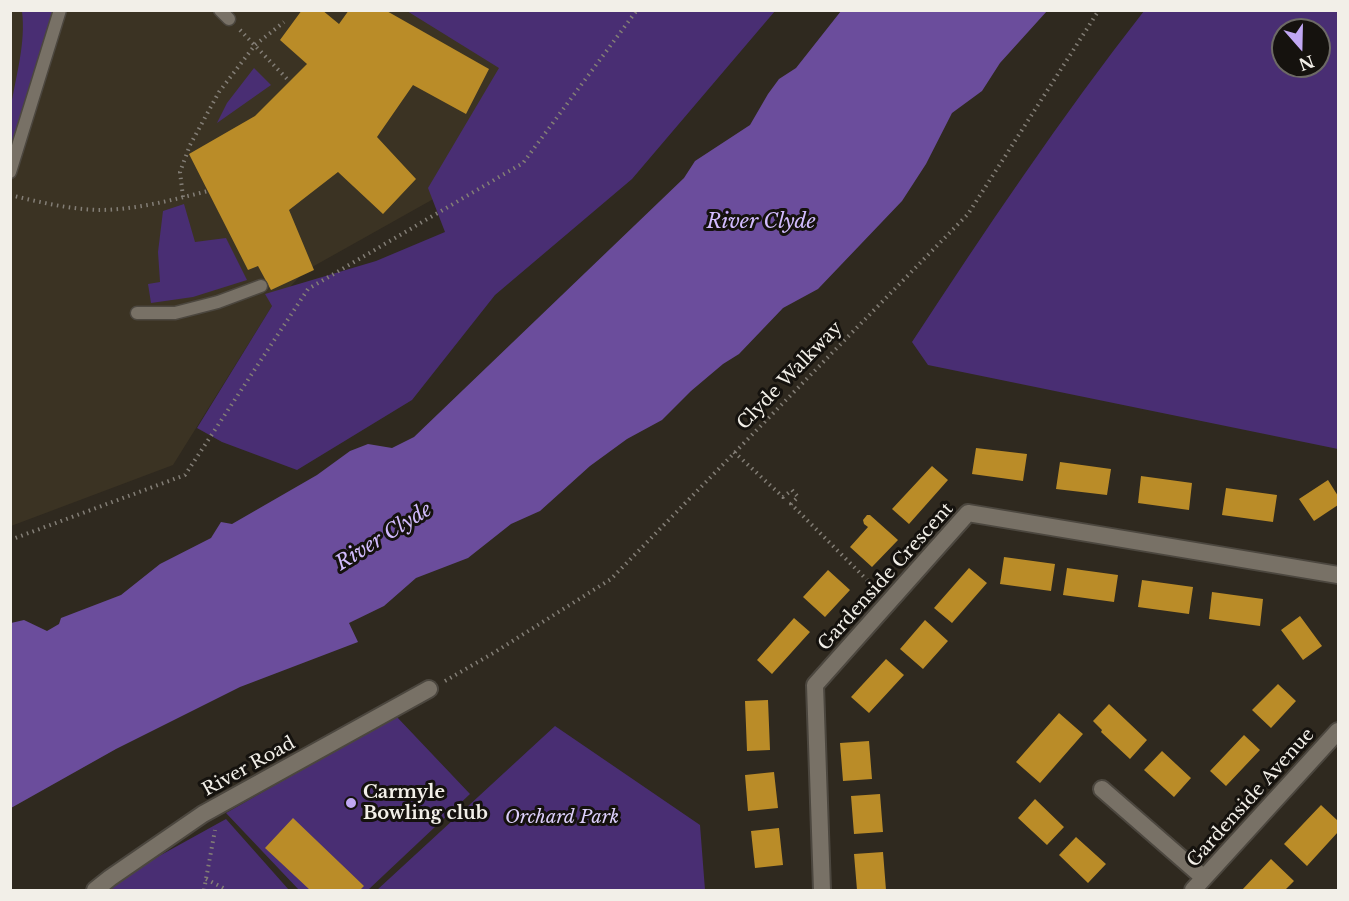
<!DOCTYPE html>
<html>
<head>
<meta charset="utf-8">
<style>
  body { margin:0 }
  #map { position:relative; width:1349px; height:901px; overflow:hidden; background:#2f291f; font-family:"Libre Baskerville",serif }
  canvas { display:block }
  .frame { position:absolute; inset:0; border:12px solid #f2efe8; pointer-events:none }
  .north { position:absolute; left:1271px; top:18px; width:60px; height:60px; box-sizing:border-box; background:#15120e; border:2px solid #6d6a65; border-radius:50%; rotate:160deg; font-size:16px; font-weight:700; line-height:24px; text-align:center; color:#f2efe8 }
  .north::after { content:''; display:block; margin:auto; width:21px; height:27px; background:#c1a8f3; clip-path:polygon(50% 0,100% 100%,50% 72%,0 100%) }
</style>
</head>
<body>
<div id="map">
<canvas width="1349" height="901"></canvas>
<div class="frame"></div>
<div class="north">N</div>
</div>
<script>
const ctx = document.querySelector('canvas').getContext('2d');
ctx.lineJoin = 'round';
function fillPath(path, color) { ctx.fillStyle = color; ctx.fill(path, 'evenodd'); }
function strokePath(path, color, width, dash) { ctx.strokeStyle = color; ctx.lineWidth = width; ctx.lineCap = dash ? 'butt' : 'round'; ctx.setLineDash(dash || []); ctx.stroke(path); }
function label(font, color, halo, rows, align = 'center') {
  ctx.font = font + ' "Libre Baskerville",serif'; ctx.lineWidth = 6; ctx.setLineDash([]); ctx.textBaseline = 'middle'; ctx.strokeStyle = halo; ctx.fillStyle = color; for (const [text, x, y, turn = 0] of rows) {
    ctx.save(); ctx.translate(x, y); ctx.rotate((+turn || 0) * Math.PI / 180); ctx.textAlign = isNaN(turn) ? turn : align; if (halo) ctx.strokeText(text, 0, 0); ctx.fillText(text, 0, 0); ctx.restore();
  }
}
const built = new Path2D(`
  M11,11H603L453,188L305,271L272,306L173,465L11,526Z`);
const green = new Path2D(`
  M22,11H60L11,172C11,151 8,128 11,107C16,75 26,43 22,11Z
  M407,11H775L632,179L495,295L412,400L297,470L222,442L197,428L272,306L265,294L376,261L445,232L428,188L499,68Z
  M1144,11H1338V449L928,365L912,342C986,229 1061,117 1144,11ZM1283,30H1319V66H1283Z
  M254,68L271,85L217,123L227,103Z
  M184,204L195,242L226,238L247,280L193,297L151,303L148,284L160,282L158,252L163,211Z
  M396,716L470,794L368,890H299L226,813Z
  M555,726L700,825L705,890H377Z
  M226,819L289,890H110L132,871Z`);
const water = new Path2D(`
  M841,11H1047L1000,63L982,91L952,113L926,164L902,201L818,289L783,308L739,354L723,364L691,391L662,420L627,439L590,466L540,511L511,524L468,558L416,578L384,606L349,623L358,642L240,687L116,749L11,808V623L24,620L47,631L59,624L61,618L121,595L160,564L211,538L221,522L232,524L317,475L350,451L368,444L392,448L414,437L684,178L695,161L750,125L768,94L779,79L796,68Z`);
const building = new Path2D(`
  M302,10H322L339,24L349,10H385L489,69L466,114L413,85L377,137L416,179L383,214L338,172L289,210L314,270L271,290L258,266L248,270L189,154L255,116L307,64L280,40Z
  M976,448L1027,454L1023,481L972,474Z
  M1060,462L1111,469L1107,495L1056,489Z
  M932,466L948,480L909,524L892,509Z
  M1141,476L1192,483L1189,510L1138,503Z
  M1328,480L1338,496V505L1314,521L1299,499Z
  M1226,488L1277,495L1273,522L1222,515Z
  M867,515H870L898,540L872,567L850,547L868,527L864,524L863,520Z
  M1004,557L1055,564L1051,591L1000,584Z
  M969,568L987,583L952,623L934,608Z
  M1067,568L1118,575L1114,602L1063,595Z
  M828,570L850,590L825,617L803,597Z
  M1142,580L1193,587L1189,614L1138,607Z
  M1212,592L1263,599L1260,626L1209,619Z
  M1300,616L1322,646L1303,660L1281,630Z
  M794,618L810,632L772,674L757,660Z
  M925,620L948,641L923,669L900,649Z
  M886,659L904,675L869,713L851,697Z
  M1278,684L1296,701L1271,728L1252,710Z
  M768,700L770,750L747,751L745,701Z
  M1109,704L1147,740L1130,759L1101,732L1102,730L1093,721Z
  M1059,713L1083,734L1040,783L1016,762Z
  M1244,735L1260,750L1226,786L1210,771Z
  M869,741L872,779L843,781L840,743Z
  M1162,751L1191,778L1174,797L1144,770Z
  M774,772L778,808L748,811L745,775Z
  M880,794L883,832L854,834L851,796Z
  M1035,799L1064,827L1047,845L1018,818Z
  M1321,805L1338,821V832L1307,866L1284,844Z
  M293,818L364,886L360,890H310L265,848Z
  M779,828L783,865L755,868L751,831Z
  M1076,837L1106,864L1088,883L1059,855Z
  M883,852L886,890H857L854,854Z
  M1271,859L1294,881L1285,890H1242Z`);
const path = new Path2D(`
  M240,30L290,82
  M10,195C39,202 68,209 98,210C135,210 172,200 208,191
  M183,197L180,172L190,145L219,92L255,45L284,22
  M734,452L783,497L792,490L798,497L791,504L876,589
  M10,540L185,475L308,289L523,163L637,10
  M445,681L495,652L611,579L968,214L1099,10
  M206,879L227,890
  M204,890L215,830`);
const service = new Path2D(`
  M220,10L229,19
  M10,172L60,10
  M137,313H175L218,302L261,286`);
const minor = new Path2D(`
  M1102,789L1204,878
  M95,890L110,878L203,814L429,689
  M822,890L815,685L968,513L1338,575
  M1193,890L1338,731`);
const markers = [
  [351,803,6,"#c1a8f3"]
];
const streetNames = [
  ["Clyde Walkway",790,376,-46],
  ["Gardenside Crescent",886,577,-48],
  ["River Road",249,767,-29],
  ["Gardenside Avenue",1251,798,-48]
];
const poiNames = [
  ["Carmyle",363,793],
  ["Bowling club",363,814]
];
const parkNames = [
  ["Orchard Park",562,818]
];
const waterNames = [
  ["River Clyde",761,222],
  ["River Clyde",384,537,-32]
];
fillPath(built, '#3b3323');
fillPath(green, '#492e73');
fillPath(water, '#6b4d9c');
fillPath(building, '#ba8c28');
strokePath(service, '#4c473f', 15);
strokePath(minor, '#4c473f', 20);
strokePath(path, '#837e76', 4, [1.5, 4.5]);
strokePath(service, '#787166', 12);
strokePath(minor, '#787166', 16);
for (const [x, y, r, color] of markers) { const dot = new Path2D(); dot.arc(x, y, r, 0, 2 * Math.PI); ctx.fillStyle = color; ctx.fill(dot); strokePath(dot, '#15120e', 2); }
label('18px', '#f2efe8', '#15120e', streetNames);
label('bold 18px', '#f2efe8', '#15120e', poiNames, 'left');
label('italic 18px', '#dccffb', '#15120e', parkNames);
label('italic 20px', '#d2bcfe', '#15120e', waterNames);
</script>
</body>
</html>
